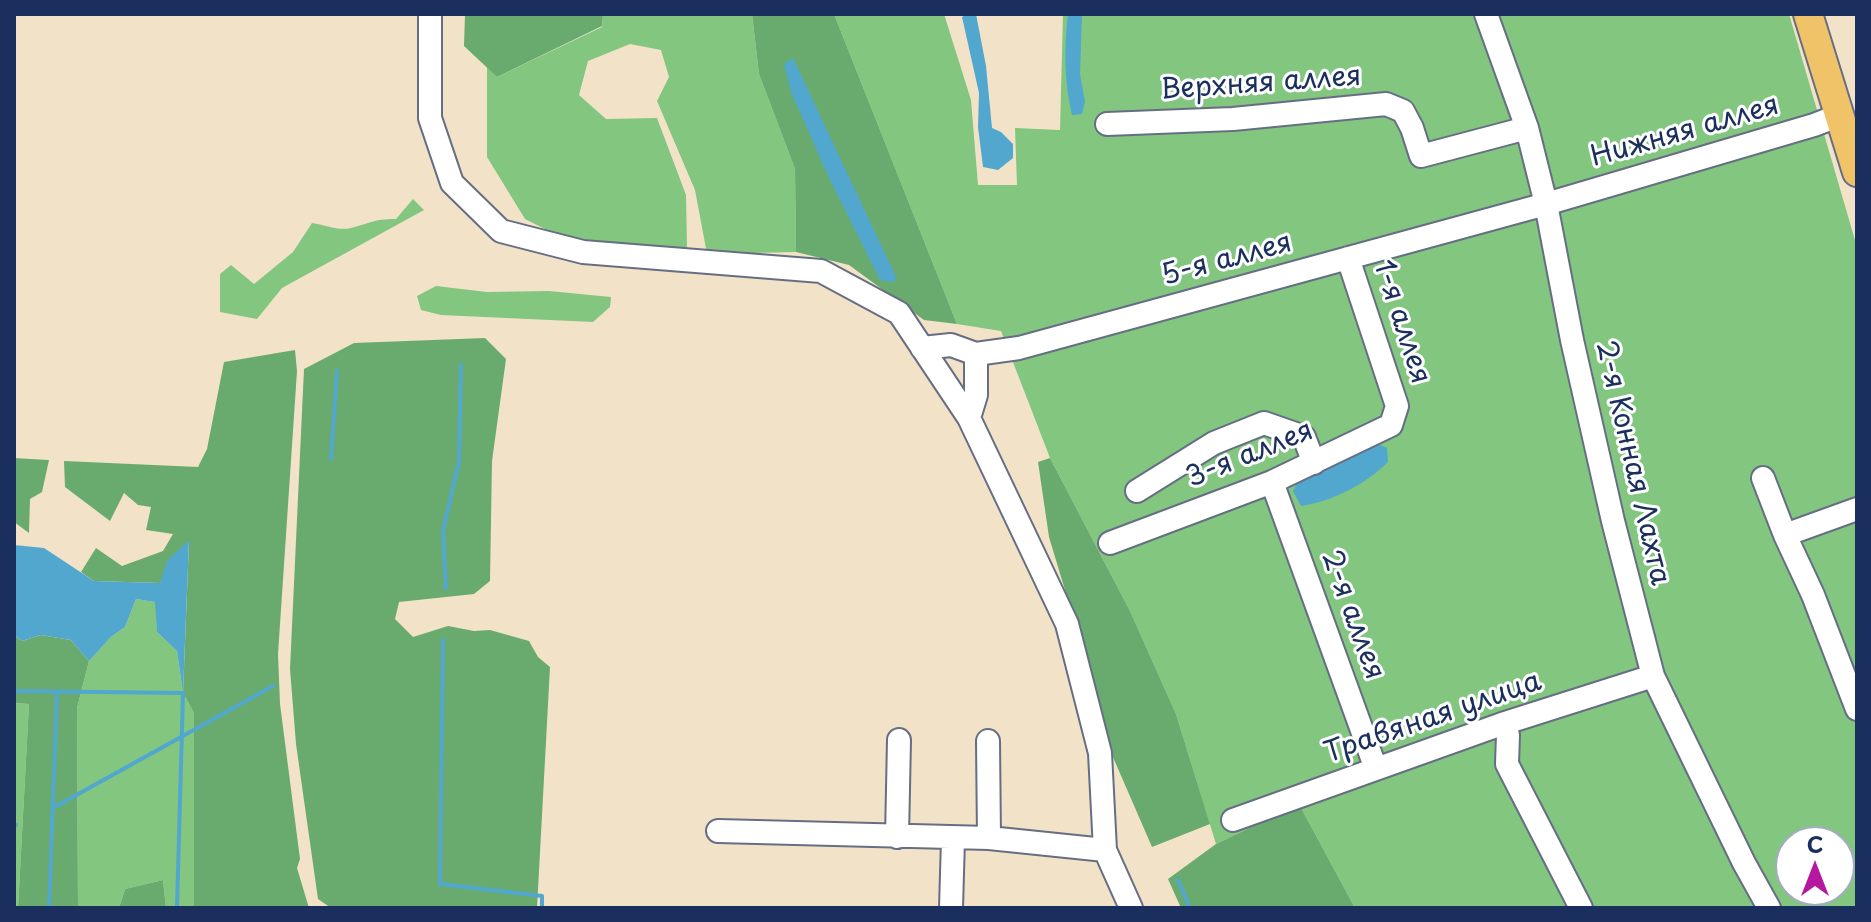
<!DOCTYPE html>
<html>
<head>
<meta charset="utf-8">
<style>
  body { margin:0 }
  #map { position:relative; width:1871px; height:922px; overflow:hidden; background:#f2e3c8; font-family:"Playpen Sans",sans-serif }
  canvas { display:block }
  .frame { position:absolute; inset:0; border:16px solid #1b2f5e; pointer-events:none }
  .north { position:absolute; left:1775px; top:826px; width:80px; height:80px; box-sizing:border-box; background:#fff; border:2px solid #a4acbf; border-radius:50%; rotate:0deg; font-size:22px; font-weight:700; line-height:32px; text-align:center; color:#1b2f5e }
  .north::after { content:''; display:block; margin:auto; width:28px; height:36px; background:#b5179e; clip-path:polygon(50% 0,100% 100%,50% 72%,0 100%) }
</style>
</head>
<body>
<div id="map">
<canvas width="1871" height="922"></canvas>
<div class="frame"></div>
<div class="north">С</div>
</div>
<script>
const ctx = document.querySelector('canvas').getContext('2d');
ctx.lineJoin = 'round';
function fillPath(path, color) { ctx.fillStyle = color; ctx.fill(path, 'evenodd'); }
function strokePath(path, color, width, dash) { ctx.strokeStyle = color; ctx.lineWidth = width; ctx.lineCap = dash ? 'butt' : 'round'; ctx.setLineDash(dash || []); ctx.stroke(path); }
function label(font, color, halo, rows, align = 'center') {
  ctx.font = font + ' "Playpen Sans",sans-serif'; ctx.lineWidth = 6; ctx.setLineDash([]); ctx.textBaseline = 'middle'; ctx.strokeStyle = halo; ctx.fillStyle = color; for (const [text, x, y, turn = 0] of rows) {
    ctx.save(); ctx.translate(x, y); ctx.rotate((+turn || 0) * Math.PI / 180); ctx.textAlign = isNaN(turn) ? turn : align; if (halo) ctx.strokeText(text, 0, 0); ctx.fillText(text, 0, 0); ctx.restore();
  }
}
const green = new Path2D(`
  M603,14H752L759,74L795,169L796,252L707,254L695,190L657,101L669,77L661,50L630,44L588,61L579,95L606,119L657,118L686,195L687,248L569,241L525,219L487,157V67L497,77L602,27Z
  M834,14H944L971,100L978,185H1017L1015,128L1060,130L1063,14H1789L1857,247V908H1355L1299,804L1216,844L1176,714L1130,611L1050,458L1001,331L957,324ZM1791,842H1839V890H1791Z
  M413,199L424,210L282,288L257,319L220,312V274L231,265L254,284L293,252L312,223C325,225 339,231 351,228C371,223 373,219 396,219Z
  M436,286L487,292L549,291L611,297L610,307L593,322L441,315L421,310L417,296Z
  M136,599L156,602L157,632L177,651L183,693L194,713V908H166L163,880L125,889L119,908H78L77,708L89,661L111,637L125,627Z
  M14,703L29,704L18,908H14Z`);
const forest = new Path2D(`
  M465,14H603L602,26L497,77L464,46Z
  M752,14H834L957,324L924,320L849,265L796,252L795,169L759,74Z
  M485,338L506,359L492,461L490,581L474,594L399,602L395,619L413,637L448,626L474,631L490,630L529,641L538,657L550,667L537,908H331L318,899L296,744L290,669L304,369L354,343Z
  M295,350L297,371L278,654L280,704L300,859L297,868L309,908H194V713L183,693L189,542L160,583L94,581L81,572L96,548L122,566L163,551L173,534L146,530L151,507L138,505L124,493L110,521L65,487L64,461L198,467L207,449L224,362Z
  M14,458L49,460L42,492L30,499L29,533L14,522Z
  M1050,458L1130,611L1176,714L1210,824L1152,847L1099,725L1071,610L1049,537L1038,462Z
  M14,635L22,641L41,635L71,640L89,661L77,708L78,908H18L29,704L14,703Z
  M1299,804L1355,908H1181L1168,879L1216,844Z
  M163,880L166,908H119L125,889Z`);
const water = new Path2D(`
  M967,14H976L986,66L992,128L1001,132L1013,144V158L998,170L983,167L978,127L979,93L962,17Z
  M1068,14H1082L1080,74L1085,102L1082,114L1072,115C1064,81 1064,48 1068,14Z
  M793,58L897,279L891,282L880,280L829,178L791,92L784,64Z
  M1378,444L1387,448L1388,462C1366,484 1331,502 1301,506L1293,491L1299,479Z
  M189,540L183,693L177,651L157,632L155,602L136,599L125,627L111,637L89,661L71,640L41,635L22,641L14,635V545L44,548L94,581L160,583L167,561Z`);
const stream = new Path2D(`
  M331,459L337,371
  M446,588L443,531L459,461L461,365
  M443,640L440,884L542,896V908
  M14,691L183,693L177,908
  M53,808L273,686
  M14,825H16
  M1178,880L1190,908
  M49,908L57,692`);
const minor = new Path2D(`
  M430,14V118L452,183L501,231L583,252L821,271L899,313L969,418L1067,624L1100,753L1105,850L1131,908
  M1486,14L1527,128L1546,204L1572,340L1613,521L1653,676L1744,863L1769,908
  M1107,124L1233,119L1386,104L1403,111L1412,128L1421,156L1527,128
  M922,348L951,345L976,354L1019,348L1546,204L1814,125L1840,115
  M969,418L976,395V354
  M1763,478L1785,535L1813,595L1857,709
  M1272,482L1376,769
  M1137,491L1214,443L1264,423L1304,437L1314,463
  M1785,535L1857,509
  M1110,543L1272,482L1391,425L1397,406L1348,258
  M1502,724L1508,735L1507,764L1581,908
  M988,741L989,838
  M1233,820L1502,724L1653,676
  M718,831L989,838L1105,850
  M897,837L899,740
  M951,908L953,839`);
const major = new Path2D(`
  M1808,14L1857,172`);
const streetNames = [
  ["Верхняя аллея",1261,84,-4],
  ["Нижняя аллея",1685,132,-16],
  ["5-я аллея",1227,260,-15],
  ["1-я аллея",1401,322,72],
  ["3-я аллея",1250,455,-22],
  ["2-я Конная Лахта",1632,463,77],
  ["2-я аллея",1352,615,70],
  ["Травяная улица",1433,718,-19]
];
fillPath(green, '#82c680');
fillPath(forest, '#69ab6e');
fillPath(water, '#51a7ce');
strokePath(stream, '#51a7ce', 4);
strokePath(minor, '#666e83', 26);
strokePath(major, '#666e83', 32);
strokePath(minor, '#fff', 22);
strokePath(major, '#f1c369', 28);
label('28px', '#1b2f5e', '#fff', streetNames);
</script>
</body>
</html>
